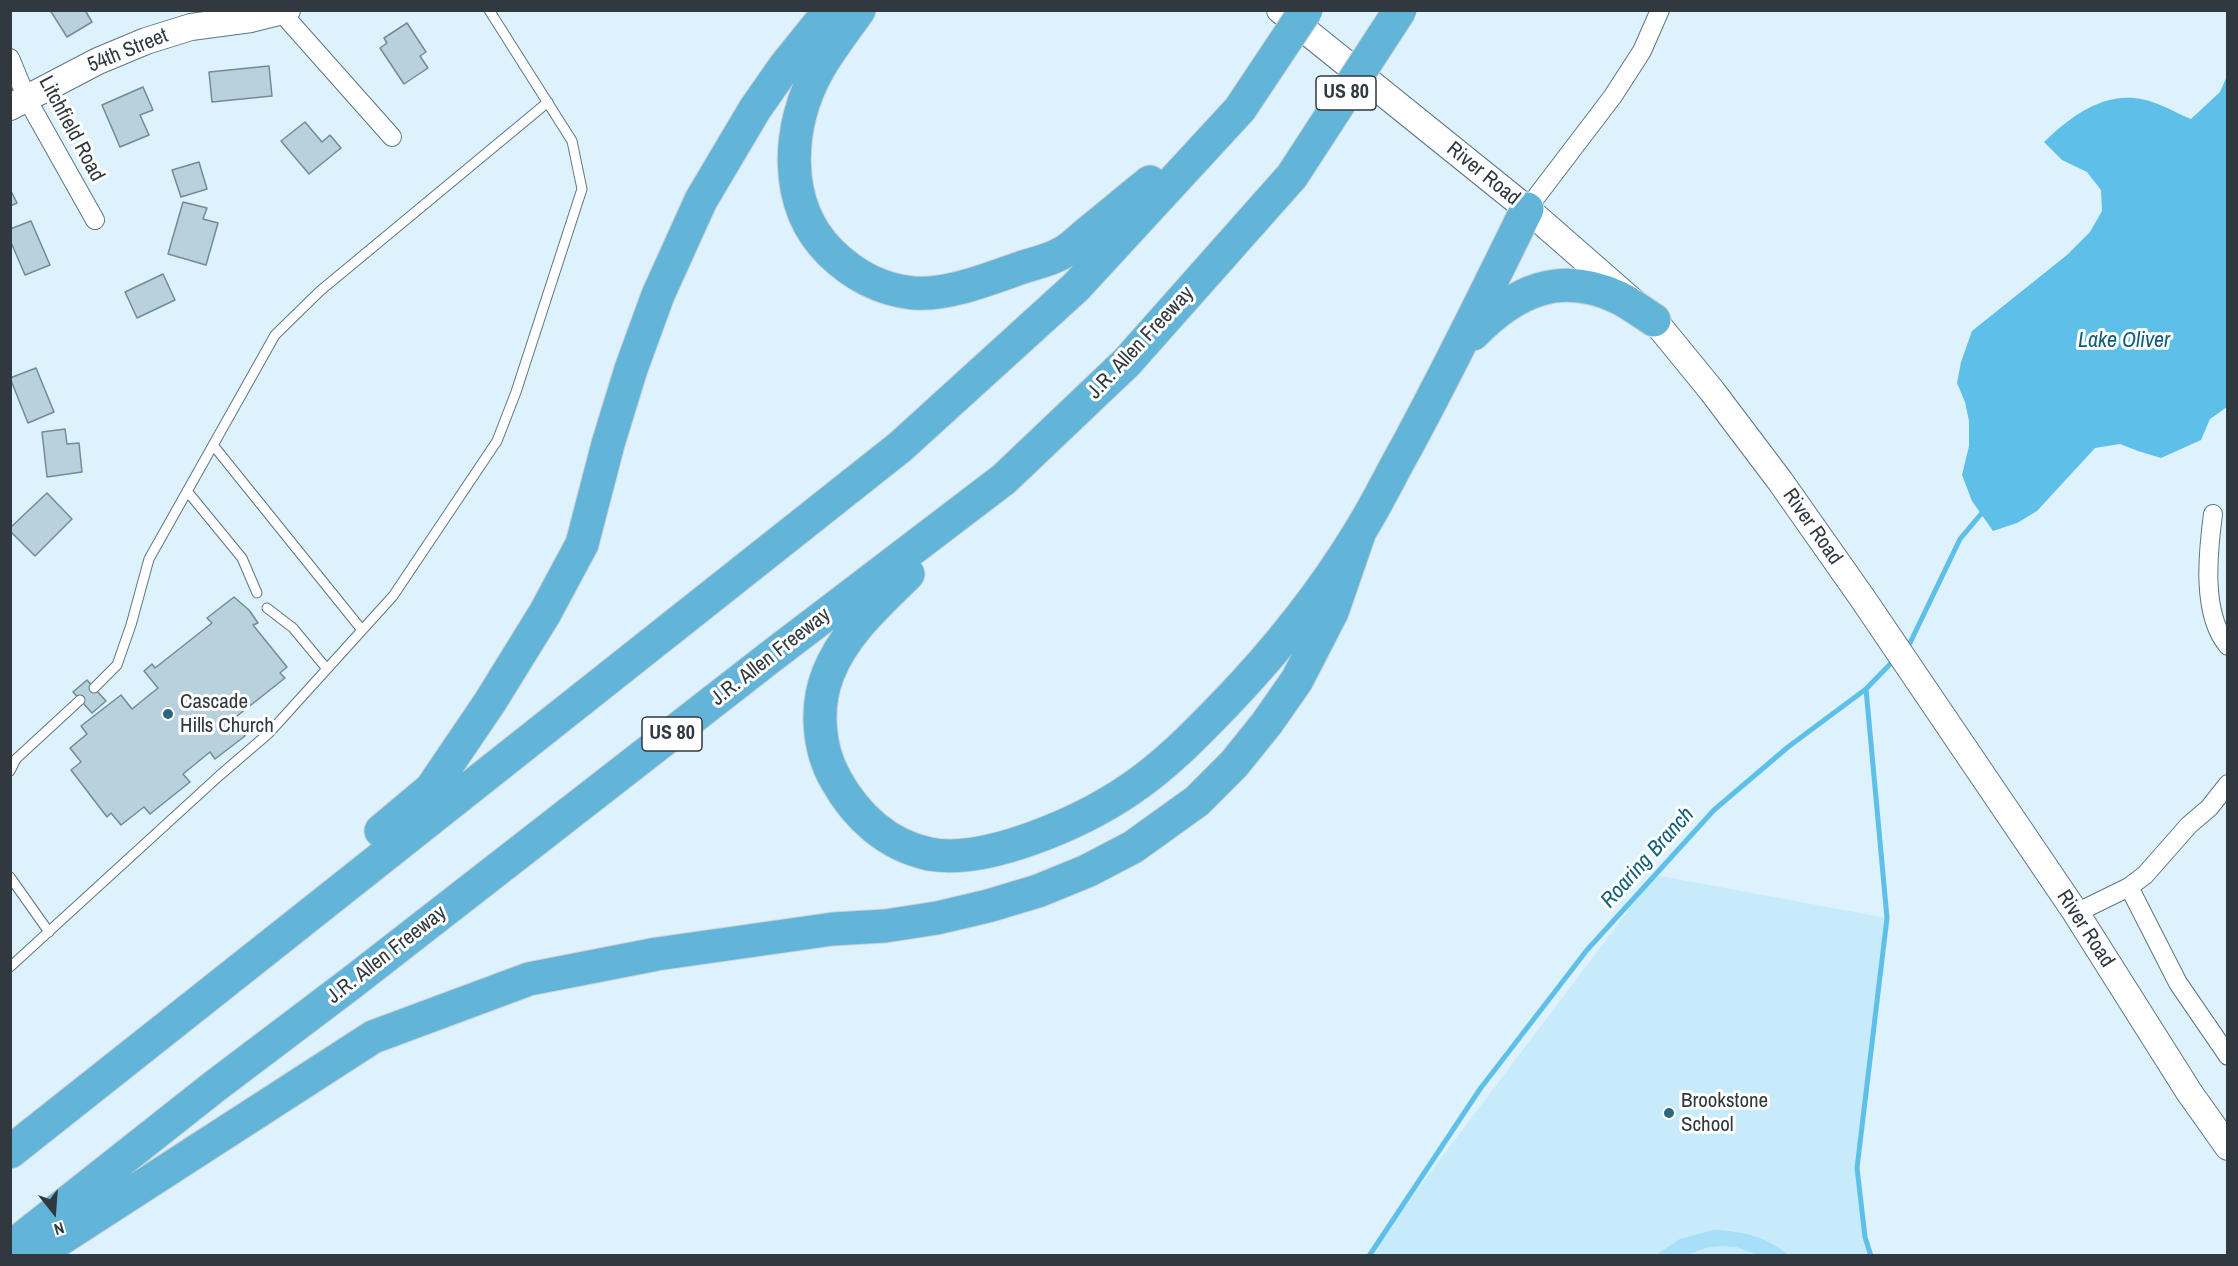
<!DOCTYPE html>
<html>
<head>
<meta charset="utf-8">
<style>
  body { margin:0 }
  #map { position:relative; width:2238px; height:1266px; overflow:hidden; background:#ddf2fd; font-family:"Archivo Narrow",sans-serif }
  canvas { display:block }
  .frame { position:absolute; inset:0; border:12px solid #2f393e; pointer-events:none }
  .north { position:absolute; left:24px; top:1182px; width:60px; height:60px; -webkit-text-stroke:4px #fff; paint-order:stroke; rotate:163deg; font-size:16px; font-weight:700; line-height:24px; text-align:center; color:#2f393e }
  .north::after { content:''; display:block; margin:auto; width:21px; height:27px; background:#2f393e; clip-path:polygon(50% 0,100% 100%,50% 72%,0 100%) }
</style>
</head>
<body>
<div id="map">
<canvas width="2238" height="1266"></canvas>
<div class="frame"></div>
<div class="north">N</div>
</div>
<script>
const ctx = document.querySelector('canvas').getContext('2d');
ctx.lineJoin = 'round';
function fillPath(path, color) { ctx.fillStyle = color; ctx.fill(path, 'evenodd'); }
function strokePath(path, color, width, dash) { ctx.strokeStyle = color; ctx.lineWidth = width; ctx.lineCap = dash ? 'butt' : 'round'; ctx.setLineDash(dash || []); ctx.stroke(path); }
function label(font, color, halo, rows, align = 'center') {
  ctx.font = font + ' "Archivo Narrow",sans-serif'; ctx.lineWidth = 6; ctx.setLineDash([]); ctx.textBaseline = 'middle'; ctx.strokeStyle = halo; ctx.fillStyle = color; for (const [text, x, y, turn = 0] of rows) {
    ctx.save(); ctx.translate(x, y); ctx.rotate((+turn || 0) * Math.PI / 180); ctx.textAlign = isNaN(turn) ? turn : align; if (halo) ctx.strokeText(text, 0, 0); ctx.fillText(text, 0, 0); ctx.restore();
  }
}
const built = new Path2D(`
  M1655,875L1887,918L1883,971L1869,1059L1857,1168L1858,1193L1865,1237L1871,1255L1367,1256Z`);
const green = new Path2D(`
  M1713,1230C1742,1231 1766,1236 1788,1255H1758L1736,1247L1720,1246L1706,1248L1686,1255H1656L1680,1239Z`);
const water = new Path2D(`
  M2227,76V407L2210,419L2201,440L2161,458L2138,451L2120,444L2095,448L2037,511L2017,523L1993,531L1972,501L1962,475L1969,446V421L1965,402L1957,383L1961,362L1972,331L2067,255L2090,232L2102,211L2101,190L2087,172L2062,160L2044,142C2068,119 2098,95 2134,98C2153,99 2174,112 2191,119L2220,92Z`);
const stream = new Path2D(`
  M1904,649L1910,643L1960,539L1981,514
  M1866,689L1887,918L1857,1168L1865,1237L1871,1256
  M1369,1256L1480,1089L1587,950L1714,810L1788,747L1866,689L1896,658`);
const building = new Path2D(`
  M50,10H85L92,22L67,37Z
  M407,23L426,52L420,56L428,68L404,84L380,48L387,43L384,38Z
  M269,66L272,96L212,102L209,72Z
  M143,87L153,110L140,115L149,135L120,147L102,105Z
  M305,122L322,142L330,135L341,148L309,174L281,141Z
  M199,162L207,189L181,197L172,170Z
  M10,189L17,203L10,206Z
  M183,202L207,208L203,219L218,223L206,265L168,254Z
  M31,221L50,265L25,275L10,240V229Z
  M163,274L175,300L137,318L125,292Z
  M36,368L54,412L28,423L10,378Z
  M65,429L67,444L79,443L82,472L47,477L42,432Z
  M47,493L72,519L35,556L10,531V528Z
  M234,597L249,610L258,623L253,625L287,667L280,673L285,678L232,720L245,736L215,759L210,752L183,774L190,782L150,814L144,807L121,825L111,813L107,817L71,770L81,762L70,748L87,734L81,726L121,695L132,709L158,688L144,671L152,664L155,668L212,623L207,618Z
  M87,680L106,701L92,713L73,692Z`);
const service = new Path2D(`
  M213,445L362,630
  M187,491L242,558L257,593
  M267,608L293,628L327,669
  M94,688L117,665L131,625L149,559L275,335L320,291L548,102
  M10,771L16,759L80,700
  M10,877L49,932
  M10,967L219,776L269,733L393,596L497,441L516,392L582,189L572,141L489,10`);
const minor = new Path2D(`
  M281,12L392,137
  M10,58L27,99L95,220
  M1527,209L1613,96L1642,51L1660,10
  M2213,514C2208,552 2201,614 2228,646
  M2129,887L2178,983L2228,1056
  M2076,913L2129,887L2145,875L2189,825L2209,808L2228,784`);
const secondary = new Path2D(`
  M1280,10L1527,209L1654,320L1712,391L1780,481L1863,599L2076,913L2189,1092L2228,1147
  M10,107L98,61L146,41L191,27L251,19L287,10`);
const motorway = new Path2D(`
  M859,10C845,30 830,49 818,70C787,126 782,204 830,252C852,274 881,290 913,293C948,296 991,278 1023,267C1036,263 1050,260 1062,253C1072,248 1081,238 1090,231C1110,215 1130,198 1150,182
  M1473,334C1515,291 1560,270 1619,298C1631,304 1643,313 1654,320
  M908,574C878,604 844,633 828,674C815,707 818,749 836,780C856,816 887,845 929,854C986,865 1082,822 1129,790C1165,766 1195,735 1225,704C1274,653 1323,592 1360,531C1377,504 1391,474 1407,446C1449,368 1488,289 1527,209
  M381,831L431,789L490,702L545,613L582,544L608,444L631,369L658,295L701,200L755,109L785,66L818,25L840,10
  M10,1152L900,447L1076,287L1240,109
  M10,1248L215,1086L350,984L769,658L1004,479L1127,362L1292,176
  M34,1256L373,1037L529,979L657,954L833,929L885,926L937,918L988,906L1038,891L1087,871L1133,847L1197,801L1234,764L1267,723L1297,680L1332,612L1360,531`);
const motorwayBridge = new Path2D(`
  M1240,109L1306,10
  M1292,176L1400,10`);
const markers = [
  [168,714,6,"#2c677f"],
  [1669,1113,6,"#2c677f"]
];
const shields = [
  [1346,93,60],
  [672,734,60]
];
const shieldNames = [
  ["US 80",1346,93],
  ["US 80",672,734]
];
const streetNames = [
  ["54th Street",128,51,-22],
  ["Litchfield Road",71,129,62],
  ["River Road",1483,174,39],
  ["J.R. Allen Freeway",1141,343,-47],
  ["River Road",1812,527,55],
  ["J.R. Allen Freeway",771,657,-38],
  ["River Road",2085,929,57],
  ["J.R. Allen Freeway",387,955,-38]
];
const poiNames = [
  ["Cascade",180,702],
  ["Hills Church",180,726],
  ["Brookstone",1681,1101],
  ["School",1681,1125]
];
const waterNames = [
  ["Lake Oliver",2124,341],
  ["Roaring Branch",1648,858,-48]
];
fillPath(built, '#c8ebfc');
fillPath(green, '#a7dff9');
fillPath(water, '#5ebfe8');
strokePath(stream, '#5ebfe8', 5);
fillPath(building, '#b7d1dd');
strokePath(building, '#728b97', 1.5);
strokePath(service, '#5e7682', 11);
strokePath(minor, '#5e7682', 20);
strokePath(secondary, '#5e7682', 28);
strokePath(motorway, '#d1d3d5', 35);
strokePath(service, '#fff', 9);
strokePath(minor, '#fff', 18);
strokePath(secondary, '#fff', 26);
strokePath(motorway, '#62b5d8', 33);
strokePath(motorwayBridge, '#d1d3d5', 35, []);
strokePath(motorwayBridge, '#62b5d8', 33);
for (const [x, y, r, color] of markers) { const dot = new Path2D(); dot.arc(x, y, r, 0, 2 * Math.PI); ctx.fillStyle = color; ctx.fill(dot); strokePath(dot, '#fff', 2); }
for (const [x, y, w] of shields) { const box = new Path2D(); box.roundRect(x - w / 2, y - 17, w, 34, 4.5); ctx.fillStyle = '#fff'; ctx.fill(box); strokePath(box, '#2f393e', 1.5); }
label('bold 20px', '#2f393e', null, shieldNames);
label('21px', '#2f393e', '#fff', streetNames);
label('21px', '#2f393e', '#fff', poiNames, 'left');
label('italic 22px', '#0f5e7a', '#fff', waterNames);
</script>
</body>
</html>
